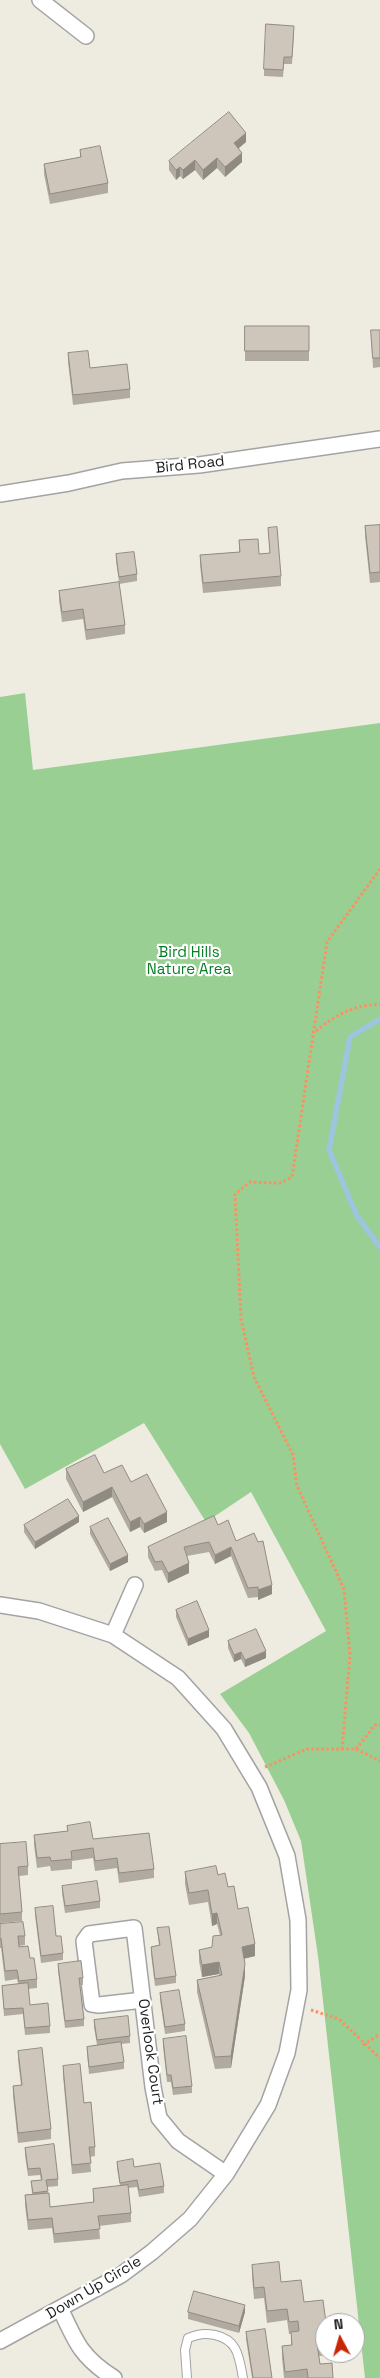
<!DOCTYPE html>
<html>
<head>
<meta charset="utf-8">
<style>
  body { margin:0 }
  #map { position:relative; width:380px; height:2378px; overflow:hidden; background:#eeece1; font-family:"Space Grotesk",sans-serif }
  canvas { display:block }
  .north { position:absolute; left:315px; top:2313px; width:50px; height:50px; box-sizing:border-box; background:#fff; border:1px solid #a4a4a4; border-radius:50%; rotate:354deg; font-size:14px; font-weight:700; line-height:20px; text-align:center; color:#1c1c1c }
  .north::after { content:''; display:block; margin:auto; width:18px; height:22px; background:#c82500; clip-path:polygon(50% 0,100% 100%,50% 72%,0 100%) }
</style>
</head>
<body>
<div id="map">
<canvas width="380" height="2378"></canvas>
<div class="north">N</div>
</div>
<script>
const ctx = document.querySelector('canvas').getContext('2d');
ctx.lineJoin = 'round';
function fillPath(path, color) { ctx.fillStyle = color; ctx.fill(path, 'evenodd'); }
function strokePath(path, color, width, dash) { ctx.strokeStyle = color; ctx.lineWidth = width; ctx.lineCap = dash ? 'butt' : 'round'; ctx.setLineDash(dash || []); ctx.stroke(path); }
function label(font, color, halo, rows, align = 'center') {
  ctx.font = font + ' "Space Grotesk",sans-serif'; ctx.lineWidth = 4.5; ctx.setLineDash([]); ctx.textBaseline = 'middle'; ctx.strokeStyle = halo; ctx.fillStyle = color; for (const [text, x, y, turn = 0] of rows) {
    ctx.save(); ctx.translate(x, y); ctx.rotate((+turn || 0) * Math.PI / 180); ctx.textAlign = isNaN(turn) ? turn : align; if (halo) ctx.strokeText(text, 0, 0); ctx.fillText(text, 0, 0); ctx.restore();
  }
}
const forest = new Path2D(`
  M25,693L33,770L380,723V2378H365L318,1956L301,1841L284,1800L249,1733L220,1694L326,1631L251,1492L206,1522L144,1423L25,1489L0,1444V697Z`);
const stream = new Path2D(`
  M380,1019L350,1037L329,1150L357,1216L380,1247`);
const path = new Path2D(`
  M316,1031C337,1014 352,1006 380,1004
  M342,1749L350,1655L344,1589L297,1486L293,1455L254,1377L241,1319L235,1194L250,1182L280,1183L292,1177L327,942L380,869
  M356,1749L375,1725H380
  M265,1767L307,1749H356L380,1761
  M311,2010L339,2019L380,2058
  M363,2045L380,2034`);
const service = new Path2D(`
  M187,2378L185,2350L188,2338C199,2334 204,2333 215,2335C238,2340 239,2357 243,2378`);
const minor = new Path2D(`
  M40,0L86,36
  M0,494L69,483L122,471L199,465L380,439
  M0,1605L39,1611L113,1635L178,1678L224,1729L259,1787L287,1856L298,1920L299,1990L287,2053L268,2105L226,2174L190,2219L152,2252L121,2275L0,2341
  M113,1635L135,1585
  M143,2000L99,2005L92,2004L84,1941L89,1934L134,1928L153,2087L159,2118L178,2141L226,2174
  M61,2310C76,2343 82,2358 114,2378`);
const wall = new Path2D(`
  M294,33L292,64H284L283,77L264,76V69Z
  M246,142L239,148L242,162L225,177L217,168L203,180L195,170L183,179L180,176L176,180L169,170V161Z
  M80,150L108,183V193L50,204L44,174V164L80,157Z
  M245,326H309V361H245Z
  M371,330H380V367L373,368Z
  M68,353L90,368L130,389V398L73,405L68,362Z
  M380,525V582L370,583L365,536V526Z
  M268,528L281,576V586L203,593L200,565V555L239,552V540L259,554L270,553Z
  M116,554L137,574V581L119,584L125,625V634L86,640L83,619L62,622L59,600V591L119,582L116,561Z
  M66,1469L104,1473L131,1482L167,1522L144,1533L140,1527L130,1532L112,1497L83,1512L66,1479Z
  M79,1522L35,1549L24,1532V1525Z
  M218,1525L236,1541L272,1594L258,1600V1597L248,1598L231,1556L215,1564L209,1552L187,1556L189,1573L168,1583L162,1570L155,1571L148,1557V1547Z
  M90,1527L128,1562L110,1571L90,1534Z
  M176,1610L209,1637L188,1646L176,1617Z
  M228,1641L266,1658L245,1667L241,1659L234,1662L228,1648Z
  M67,1826L93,1839L154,1869V1878L119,1883L117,1868L95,1871L93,1858L72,1861V1869L51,1871L50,1866L37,1868L34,1845V1835L67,1831Z
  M0,1844L28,1866V1875L19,1876L22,1912V1921L0,1923Z
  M185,1872L218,1875L228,1887L238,1909L255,1956L244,1959L245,1976L231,2068L215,2069L197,1992V1980L220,1976L219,1974L202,1977L199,1961V1950L212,1947L220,1935L217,1924L212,1926L208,1902L189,1905L185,1884Z
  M62,1886L100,1901V1908L65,1913L62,1893Z
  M35,1908L56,1936L63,1953V1960L41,1963L35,1915Z
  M0,1924L25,1936V1945L19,1946V1947L30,1958L37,1979V1988L28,1989L30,2005L50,2026V2033L25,2035L23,2014L4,2016L2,1986L18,1984L17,1979L5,1981L1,1948H0Z
  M157,1928L176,1976V1983L155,1986L151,1954V1947L159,1945Z
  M58,1964L83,1978V1985H80L84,2019V2026L65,2028L58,1971Z
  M160,1993L185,2024V2031L165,2034L160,2000Z
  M94,2020L130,2036V2043L121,2044L124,2062V2069L89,2074L87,2053V2047L97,2045L94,2027Z
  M163,2039L192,2086V2093L173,2095L171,2082H167L163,2046Z
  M18,2051L51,2129V2139L18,2143L13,2096V2086L21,2085L18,2060Z
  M63,2066L84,2103L95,2147V2156L90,2157L91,2172L72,2174L63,2076Z
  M25,2148L58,2179V2186L47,2187L50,2207L93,2203V2189L120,2186L117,2168V2162L134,2167L164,2186V2193L139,2197L137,2187L128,2188L131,2213V2222L99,2226L100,2239L54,2243L52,2228L28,2230L25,2205V2195L32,2194L31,2181L41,2180L40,2175L28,2176L25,2155Z
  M252,2265L281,2282L304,2302L325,2323V2353H329V2355L319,2356L320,2364L333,2378H284L282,2358V2346L291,2345V2334H289L287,2320L267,2323L264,2298L254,2299L252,2277Z
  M188,2312H245L239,2333L188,2319Z
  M246,2332L272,2378H252L246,2339Z`);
const shadedWall = new Path2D(`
  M246,133V142L234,152V143Z
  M242,153V162L225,177V167Z
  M217,158V168L203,180V170Z
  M195,160V170L183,179V170Z
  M180,167V176L176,180V170Z
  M112,1487V1497L83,1512V1502Z
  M167,1512V1522L144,1533V1524Z
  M79,1516V1522L35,1549V1542Z
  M140,1517V1527L130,1532V1522Z
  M231,1547V1556L215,1564V1555Z
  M128,1555V1562L110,1571V1564Z
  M189,1563V1573L168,1583V1573Z
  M272,1585V1594L258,1600V1590Z
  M209,1630V1637L188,1646V1639Z
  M266,1651V1658L245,1667V1660Z
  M241,1652V1659L234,1662V1655Z
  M217,1913V1924L212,1926V1914Z
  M255,1944V1956L242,1959V1947Z
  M219,1962V1974L202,1977V1965Z
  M245,1964V1976L231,2068V2056Z
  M245,2305V2312L239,2333V2326Z`);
const building = new Path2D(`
  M266,24L294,26L292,57H284L283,70L264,69Z
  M229,112L246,133L234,143L242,153L225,167L217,158L203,170L195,160L183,170L180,167L176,170L169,161Z
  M100,146L108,183L50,194L44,164L81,157L80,150Z
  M245,326H309V351H245Z
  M371,330H380V358H373Z
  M88,351L90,368L127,364L130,389L73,395L68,353Z
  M380,525V572L370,573L365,526Z
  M277,527L281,576L203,583L200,555L240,552L239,540L258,539L259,554L270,553L268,528Z
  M134,552L137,574L119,577L116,554Z
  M119,582L125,625L86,630L83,609L62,612L59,591Z
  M95,1455L104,1473L122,1465L131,1482L147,1474L167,1512L144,1524L140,1517L130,1522L112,1487L83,1502L66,1469Z
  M68,1499L79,1516L35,1542L24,1525Z
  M214,1516L218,1525L228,1520L236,1541L254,1533L258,1542L263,1541L272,1585L258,1590V1587L248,1588L231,1547L215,1555L209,1542L184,1547L189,1563L168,1573L162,1561L155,1562L148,1547Z
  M108,1518L128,1555L110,1564L90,1527Z
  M197,1601L209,1630L188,1639L176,1610Z
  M256,1629L266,1651L245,1660L241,1652L234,1655L228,1641Z
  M90,1822L93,1839L149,1833L154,1869L119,1873L117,1858L95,1861L93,1848L71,1851L72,1859L51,1861L50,1857L37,1858L34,1835L68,1831L67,1826Z
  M26,1842L28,1866L18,1867L22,1912L0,1914V1844Z
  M216,1866L218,1875L225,1873L228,1887L234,1886L238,1909L248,1907L255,1944L242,1947L245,1964L231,2056L215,2057L197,1980L222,1975L219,1962L202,1965L199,1950L212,1947L213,1936L222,1935L217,1913L212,1914L208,1890L189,1893L185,1872Z
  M97,1881L100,1901L65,1906L62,1886Z
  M53,1906L56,1936H61L63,1953L41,1956L35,1908Z
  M23,1922L25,1936H18L19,1947L28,1946L30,1958H34L37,1979L19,1981L17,1970L5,1971L1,1938L0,1939V1924Z
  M169,1927L176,1976L155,1979L151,1947L160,1945L157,1928Z
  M81,1961L83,1978H79L84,2019L65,2021L58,1964Z
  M28,1983L30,2005L48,2003L50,2026L25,2028L23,2008L4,2009L2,1986Z
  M179,1990L185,2024L165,2027L160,1993Z
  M128,2016L130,2036L97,2040L94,2020Z
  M186,2036L192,2086L173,2088L171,2075H167L163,2039Z
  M121,2042L124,2062L89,2067L87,2047Z
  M42,2048L51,2129L18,2133L13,2086L22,2085L18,2051Z
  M80,2064L84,2103L91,2102L95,2147H89L91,2163L72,2165L63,2066Z
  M54,2144L58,2179L46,2180L48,2191L33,2193L31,2181L42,2180L40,2168L28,2169L25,2148Z
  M133,2159L134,2167L160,2163L164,2186L139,2190L137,2180L120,2183L117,2162Z
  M128,2185L131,2213L98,2216L100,2229L54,2234L52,2218L28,2220L25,2195L49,2193L50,2207L94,2202L93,2189Z
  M279,2262L281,2282L301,2280L304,2302L323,2300L326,2323H325V2343L317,2344L320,2364L332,2363L333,2378H308L307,2369L285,2372L282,2346L292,2345L291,2332L299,2331L298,2321L289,2322L287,2309L267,2311L264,2287L254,2288L252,2265Z
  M194,2291L245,2305L239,2326L188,2312Z
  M265,2329L272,2378H253L246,2332Z`);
const streetNames = [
  ["Bird Road",190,465,-6],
  ["Overlook Court",150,2052,82],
  ["Down Up Circle",94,2288,-31]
];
const parkNames = [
  ["Bird Hills",189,953],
  ["Nature Area",189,970]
];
fillPath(forest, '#9acf93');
strokePath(stream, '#9ec4de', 5.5);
strokePath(service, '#a3a3a3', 10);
strokePath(minor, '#a3a3a3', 18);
strokePath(path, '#ff8e61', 3, [2.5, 2.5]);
strokePath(service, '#fff', 8);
strokePath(minor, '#fff', 15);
fillPath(wall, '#b1aaa0');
fillPath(shadedWall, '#908b82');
fillPath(building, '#cec6ba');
strokePath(building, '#908b82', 1);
label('15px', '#1c1c1c', '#fff', streetNames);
label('15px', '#067e26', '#fff', parkNames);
</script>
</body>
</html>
